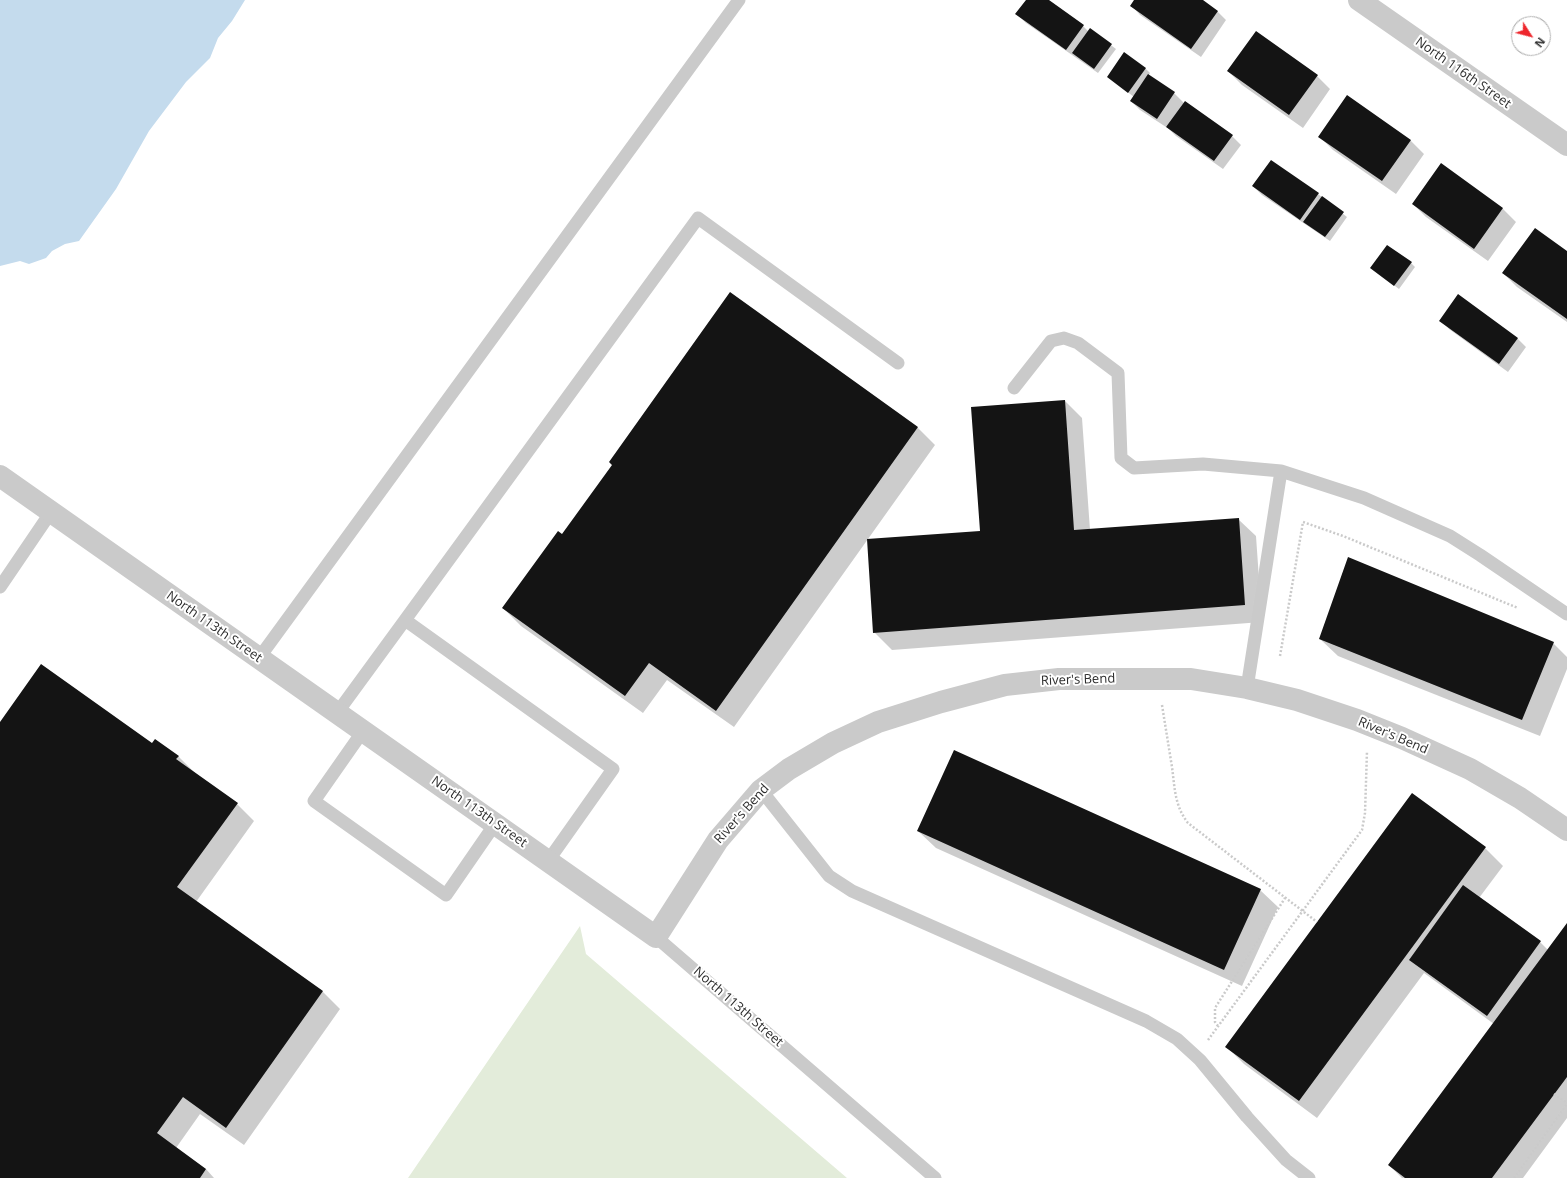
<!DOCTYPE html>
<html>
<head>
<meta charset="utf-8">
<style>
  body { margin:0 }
  #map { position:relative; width:1567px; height:1178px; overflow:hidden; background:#fff; font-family:"Open Sans",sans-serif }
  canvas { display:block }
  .north { position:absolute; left:1511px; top:16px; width:40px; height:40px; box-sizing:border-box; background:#fff; border:1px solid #ababab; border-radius:50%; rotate:126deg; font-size:11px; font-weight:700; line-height:16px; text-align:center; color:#2d2d2d }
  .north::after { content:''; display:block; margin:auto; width:14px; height:18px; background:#ee262c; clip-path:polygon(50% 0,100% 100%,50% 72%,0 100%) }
</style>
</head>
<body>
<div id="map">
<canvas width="1567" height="1178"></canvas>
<div class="north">N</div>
</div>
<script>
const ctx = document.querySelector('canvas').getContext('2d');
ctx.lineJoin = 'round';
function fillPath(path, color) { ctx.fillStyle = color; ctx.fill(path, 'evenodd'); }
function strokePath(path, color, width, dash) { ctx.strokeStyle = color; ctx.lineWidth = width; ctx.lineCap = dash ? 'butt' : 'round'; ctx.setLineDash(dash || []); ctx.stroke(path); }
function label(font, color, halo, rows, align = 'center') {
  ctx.font = font + ' "Open Sans",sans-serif'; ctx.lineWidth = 4; ctx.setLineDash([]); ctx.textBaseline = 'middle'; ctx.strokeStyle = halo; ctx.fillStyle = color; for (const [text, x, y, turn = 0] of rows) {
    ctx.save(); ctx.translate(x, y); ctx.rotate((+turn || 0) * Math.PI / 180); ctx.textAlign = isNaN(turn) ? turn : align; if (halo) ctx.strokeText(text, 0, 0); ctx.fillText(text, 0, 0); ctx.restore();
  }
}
const green = new Path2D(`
  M580,926L586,954L847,1178H408Z`);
const water = new Path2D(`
  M0,0H245L232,21L218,38L210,58L186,82L149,131L116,189L79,241L65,244L52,251L46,258L29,264L20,261L0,266Z`);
const shadow = new Path2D(`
  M1027,0H1047L1083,26L1089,32L1091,30L1116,49L1098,73L1026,23L1017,14Z
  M1136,0H1201L1217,11L1226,20L1201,57L1140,15L1132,6Z
  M1124,54L1146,69L1150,73L1148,76L1174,93L1184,103L1232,136L1241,145L1223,169L1176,136L1166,126V127L1140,110L1131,101L1134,97L1108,77Z
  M1228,71L1317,76L1330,89L1303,128L1242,85Z
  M1348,97L1411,141L1424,154L1396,194L1333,150L1320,137Z
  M1441,164L1503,209L1516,222L1488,261L1426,217L1413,204Z
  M1253,186L1318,194L1347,217L1330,241L1262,195Z
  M1567,252V322L1517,287L1503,273Z
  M1411,263L1415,267L1399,289L1371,268Z
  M730,294L918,428L935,445L734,727L667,680L643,713L521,626L503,608L562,536L613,465Z
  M1441,320L1517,338L1526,347L1508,372L1449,329Z
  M1065,401L1082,418L1090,530L1238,519L1256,536L1262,622L892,650L874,632L981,532Z
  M1320,639L1553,643L1567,657V669L1540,736L1338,656Z
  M0,723L152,744L178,756L196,774L237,804L254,821L196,902L323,992L340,1009L244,1145L200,1114L176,1148L206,1169L214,1178H0Z
  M1412,794L1485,848L1503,866L1479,898L1540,942L1548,950L1567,925V1118L1523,1178H1402L1389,1165L1494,1024L1424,973L1317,1118L1244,1064L1227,1047Z
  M918,831L1260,890L1278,907L1242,986L936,848Z`);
const building = new Path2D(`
  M1026,0H1049L1084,25L1066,50L1015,14Z
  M1134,0H1203L1218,11L1191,49L1130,6Z
  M1090,28L1112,44L1094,69L1072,53Z
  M1256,31L1318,75L1289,115L1227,71Z
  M1124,52L1146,68L1128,93L1107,77Z
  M1148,74L1175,92L1157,119L1130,101Z
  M1347,95L1411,140L1382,181L1318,137Z
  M1185,101L1233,135L1214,161L1166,127Z
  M1271,160L1319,193L1300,220L1252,186Z
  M1441,163L1503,208L1474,249L1412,204Z
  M1322,196L1344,212L1325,237L1303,222Z
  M1535,228L1567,251V319L1502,273Z
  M1387,245L1412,262L1394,286L1370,268Z
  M730,292L918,427L716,711L649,663L625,696L502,608L558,531L562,534L612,465L609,462Z
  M1458,294L1518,338L1499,364L1439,321Z
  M1065,400L1074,530L1239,518L1245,605L873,633L867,539L980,531L971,407Z
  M1348,557L1554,642L1522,720L1319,639Z
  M41,664L152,743L155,739L179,756L176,759L238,803L177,887L323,991L226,1128L183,1097L157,1133L206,1169L200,1178H0V722Z
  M954,750L1261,889L1224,970L917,831Z
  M1412,793L1486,847L1299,1101L1225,1047Z
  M1463,885L1541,941L1487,1016L1409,960Z
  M1567,923V1077L1492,1178H1405L1388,1165Z`);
const path = new Path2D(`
  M1280,656L1303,522L1343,536L1518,608
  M1162,705C1165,724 1168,742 1171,761C1175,783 1173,804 1188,823L1317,922
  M1218,1026L1215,1022V1008L1285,898
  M1208,1040L1362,830L1365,813L1367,751
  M1554,1094L1567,1103
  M1514,1178L1567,1104`);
const lane = new Path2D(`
  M1014,388L1051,341L1064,338L1078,343L1118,373L1121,458L1134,468L1203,464L1281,471L1364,498L1450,536L1480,555L1567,614
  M0,587L51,512
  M405,620L698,218L898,363
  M259,658L739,0
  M1247,688L1281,471
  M337,713L405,620L613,769L548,861
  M363,731L314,801L446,895L495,824
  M761,790L829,876L852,891L1146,1021L1177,1039L1200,1060L1247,1117L1286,1160L1309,1178
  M656,937L935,1178`);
const street = new Path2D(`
  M1359,0L1567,145
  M0,476L656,937L718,840L761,790L789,769L833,743L878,722L941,702L1005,685L1059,679H1191L1247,688L1297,700L1357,720L1402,738L1470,769L1520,798L1567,830`);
const streetNames = [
  ["North 116th Street",1463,73,35],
  ["North 113th Street",214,627,35],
  ["River's Bend",1078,680,-2],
  ["River's Bend",1393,736,23],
  ["North 113th Street",479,812,35],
  ["River's Bend",742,814,-48],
  ["North 113th Street",738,1007,41]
];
fillPath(green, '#e3ecda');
fillPath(water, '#c4dbed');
fillPath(shadow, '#0003');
fillPath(building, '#141414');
strokePath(path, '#cacaca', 2.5, [2, 2]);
strokePath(lane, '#cacaca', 13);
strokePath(street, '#cacaca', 22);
label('13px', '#2d2d2d', '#fff', streetNames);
</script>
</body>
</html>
